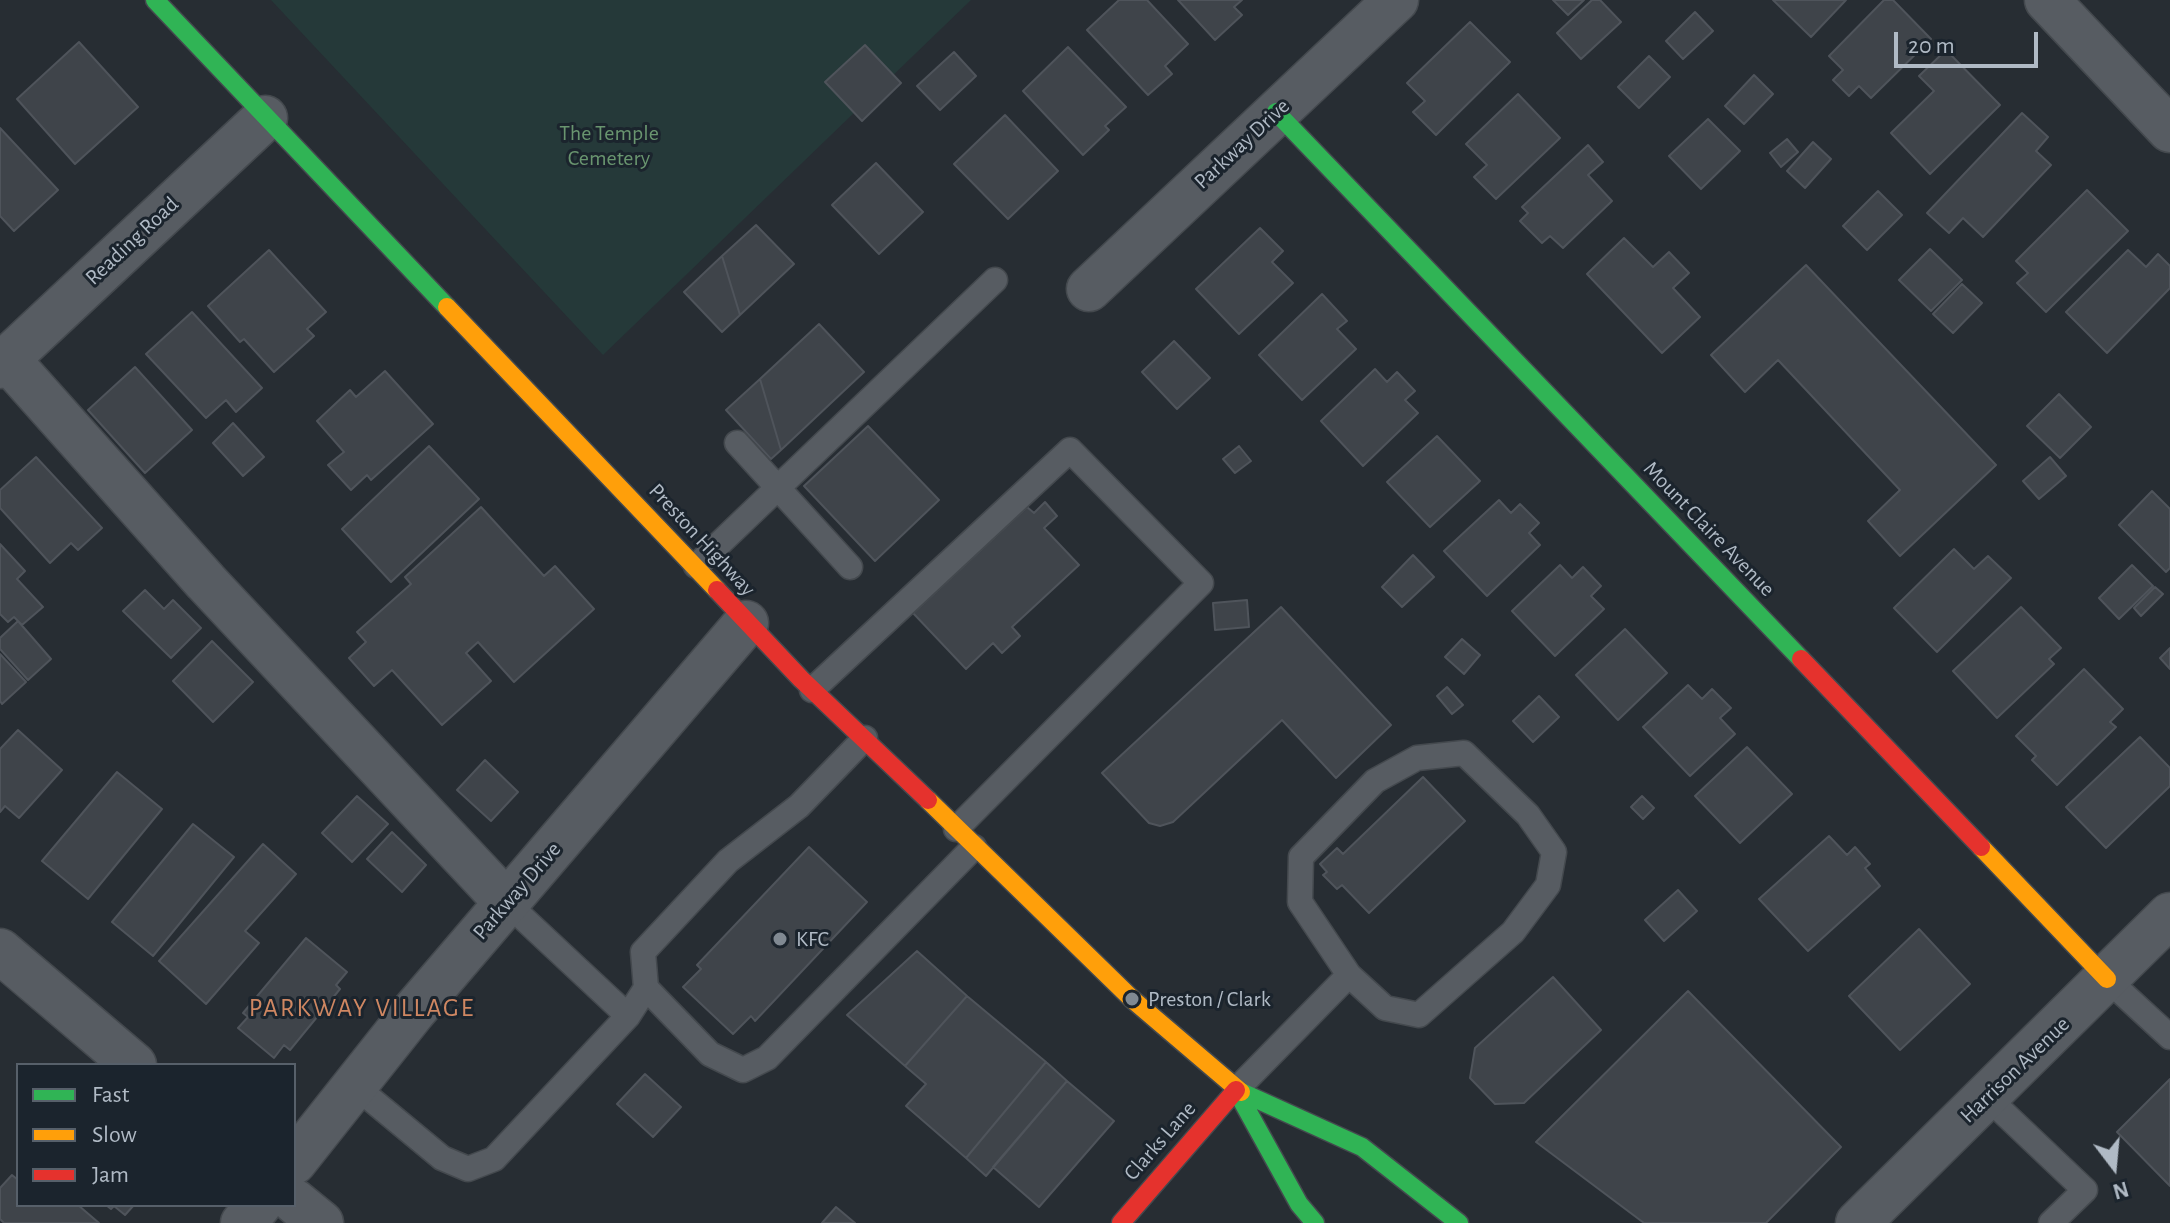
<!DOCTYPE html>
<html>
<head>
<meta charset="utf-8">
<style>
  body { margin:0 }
  #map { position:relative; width:2170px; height:1223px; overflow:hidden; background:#272d33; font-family:"Alegreya Sans",sans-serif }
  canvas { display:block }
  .legend { position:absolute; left:16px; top:1063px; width:280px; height:144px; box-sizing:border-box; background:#1b242d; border:2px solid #57606a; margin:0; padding:10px 14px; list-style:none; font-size:24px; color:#b0bac5 }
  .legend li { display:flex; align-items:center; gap:16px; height:40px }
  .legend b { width:40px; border:2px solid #57606a }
  .north { position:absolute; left:2074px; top:1127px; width:80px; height:80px; -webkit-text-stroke:6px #1b242d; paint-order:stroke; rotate:164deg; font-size:22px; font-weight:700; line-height:32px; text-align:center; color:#b0bac5 }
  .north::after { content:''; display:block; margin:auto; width:28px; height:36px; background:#b0bac5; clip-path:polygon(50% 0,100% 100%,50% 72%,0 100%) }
  .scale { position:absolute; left:1894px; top:32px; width:144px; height:36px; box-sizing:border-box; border:4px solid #b0bac5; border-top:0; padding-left:10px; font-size:24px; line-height:28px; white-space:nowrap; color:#b0bac5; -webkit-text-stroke:6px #1b242d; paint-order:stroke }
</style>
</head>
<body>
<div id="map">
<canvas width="2170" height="1223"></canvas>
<ul class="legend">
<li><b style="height:10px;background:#30b455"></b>Fast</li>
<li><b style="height:10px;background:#ff9f0a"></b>Slow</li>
<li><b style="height:10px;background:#e5322d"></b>Jam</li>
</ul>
<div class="north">N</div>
<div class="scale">20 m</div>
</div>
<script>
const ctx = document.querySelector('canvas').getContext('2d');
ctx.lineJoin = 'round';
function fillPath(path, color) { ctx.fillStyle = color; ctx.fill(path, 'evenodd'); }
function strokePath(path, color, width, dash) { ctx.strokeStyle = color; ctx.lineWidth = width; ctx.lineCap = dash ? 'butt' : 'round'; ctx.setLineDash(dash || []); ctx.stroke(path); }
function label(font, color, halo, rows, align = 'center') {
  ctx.font = font + ' "Alegreya Sans",sans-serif'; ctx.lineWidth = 6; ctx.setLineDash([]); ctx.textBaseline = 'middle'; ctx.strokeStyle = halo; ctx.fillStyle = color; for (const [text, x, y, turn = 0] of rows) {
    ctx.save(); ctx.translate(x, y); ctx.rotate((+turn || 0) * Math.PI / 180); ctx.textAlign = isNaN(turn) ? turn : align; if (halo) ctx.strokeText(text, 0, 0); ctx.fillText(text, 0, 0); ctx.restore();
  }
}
const green = new Path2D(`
  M271,0H971L603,355Z`);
const building = new Path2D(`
  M1119,0H1147L1188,44L1165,66L1172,74L1148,95L1087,30Z
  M1178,0H1242L1234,7L1242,15L1215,40Z
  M1553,0H1584L1568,15Z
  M1592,0H1600L1621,22L1581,59L1557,33Z
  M1773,0H1846L1811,37Z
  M1884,0H1893L1931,39L1871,98L1859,86L1849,96L1833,80L1843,70L1829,56Z
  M1695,12L1713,31L1683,59L1666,41Z
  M1470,22L1510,62L1436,135L1413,112L1425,101L1407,83Z
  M79,42L138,107L75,164L17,99Z
  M865,45L901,83L862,121L825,82Z
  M1068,47L1126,107L1105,126L1109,130L1083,155L1023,91Z
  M1946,50L2000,105L1930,174L1891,133L1934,91L1919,76Z
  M954,52L976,76L940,110L917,86Z
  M1649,56L1670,77L1639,108L1618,87Z
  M1754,75L1773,94L1744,124L1725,106Z
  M1518,94L1560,138L1496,199L1474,177L1487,165L1466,144Z
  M2022,113L2048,137L2036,151L2051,165L1983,237L1963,218L1949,233L1927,213Z
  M1005,115L1058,171L1008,219L954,164Z
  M1708,119L1740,151L1701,189L1669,156Z
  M0,128L58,190L14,231L0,216Z
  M1787,139L1798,152L1781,167L1770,153Z
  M1813,142L1831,159L1805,188L1787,171Z
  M1588,145L1603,162L1588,175L1612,201L1563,248L1550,236L1542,243L1520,221L1528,213L1522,207Z
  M876,163L923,212L879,254L832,205Z
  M2087,190L2128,231L2046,312L2017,283L2028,273L2016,261Z
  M1878,191L1902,215L1867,250L1843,226Z
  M756,225L794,264L740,315L722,256Z
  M1260,228L1283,251L1272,262L1293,283L1239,334L1196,289Z
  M1624,238L1653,267L1669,252L1689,273L1673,288L1700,317L1662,353L1587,274Z
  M1930,249L1962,280L1931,311L1899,280Z
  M269,250L326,312L307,329L314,336L274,372L244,339L240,342L208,306Z
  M2128,250L2146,267L2158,254L2170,266V288L2107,353L2066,312Z
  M722,256L740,315L722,332L684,292Z
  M1806,265L1996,465L1900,556L1868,521L1900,490L1778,360L1745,392L1711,355Z
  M1962,284L1982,303L1953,333L1933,314Z
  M1322,294L1347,321L1337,329L1356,349L1302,400L1259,355Z
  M192,312L262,388L236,412L226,400L206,418L146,354Z
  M819,324L864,372L781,450L760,379Z
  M1174,341L1210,378L1177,409L1142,372Z
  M135,367L192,430L145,473L88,410Z
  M1375,369L1387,382L1397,372L1415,391L1405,400L1418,413L1363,466L1321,421Z
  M385,371L433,424L371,480L367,475L351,490L328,465L344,452L317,421L350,390L356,397Z
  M760,379L781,450L771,459L726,410Z
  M2059,394L2091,427L2060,458L2027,426Z
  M233,423L264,457L243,476L213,443Z
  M868,426L939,500L875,561L804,486Z
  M1437,436L1480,481L1430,527L1387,482Z
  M429,446L479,499L391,582L342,529Z
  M1239,446L1251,461L1235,473L1223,459Z
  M36,457L102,528L78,550L71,543L50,563L0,508V490Z
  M2050,457L2066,476L2039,499L2023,481Z
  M2152,491L2170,509V568L2166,572L2119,525Z
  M1499,500L1511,513L1520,504L1539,523L1529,533L1540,545L1487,596L1444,551Z
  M1045,502L1057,516L1044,528L1079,565L1012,627L1020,636L1002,653L993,643L966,669L913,613L1027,507L1034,513Z
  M481,507L544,576L555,566L594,609L514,682L478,642L466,653L491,681L442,725L392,670L374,686L349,658L366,642L357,632L411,584L405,577Z
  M0,544L25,571L17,579L43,607L22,625L14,617L8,622L0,614Z
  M1954,549L1974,569L1988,556L2011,578L1937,652L1894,608Z
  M1413,555L1434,577L1402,607L1382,587Z
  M1560,565L1572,578L1583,567L1601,586L1591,596L1604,609L1555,656L1512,611Z
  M2132,565L2153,586L2119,619L2099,598Z
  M2155,587L2163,594L2141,616L2134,608Z
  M145,590L164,609L173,600L201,628L171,658L123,611Z
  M1247,600L1249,627L1215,630L1213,603Z
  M1281,607L1391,725L1336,778L1282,720L1173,822L1160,826L1149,823L1102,773Z
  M2021,607L2061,648L2049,659L2054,664L1997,718L1953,671Z
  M18,621L51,659L28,680L0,649V638Z
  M1625,629L1667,673L1618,720L1576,675Z
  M1462,639L1480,655L1464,674L1445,657Z
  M212,641L253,682L213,722L173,681Z
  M2170,648V669L2160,658Z
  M0,654L26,682L2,704L0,701Z
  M2084,669L2123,709L2110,722L2116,727L2057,785L2032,760L2036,756L2016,736Z
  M1688,685L1702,699L1712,689L1731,708L1720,718L1735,734L1690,776L1643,727Z
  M1447,687L1463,705L1452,714L1437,696Z
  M1539,696L1559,717L1533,742L1513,721Z
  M18,730L62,770L19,818L5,806L0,812V749Z
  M2140,737L2170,768V786L2106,848L2066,807Z
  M1747,747L1792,794L1740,843L1695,796Z
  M485,760L518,792L491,821L457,790Z
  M117,772L162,809L88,899L42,861Z
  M1423,777L1465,821L1369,913L1342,885L1337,889L1323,875L1327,872L1320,864L1337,848L1343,854Z
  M357,796L388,824L352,862L322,833Z
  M1642,796L1654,808L1643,819L1631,807Z
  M193,824L234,857L153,956L112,922Z
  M392,832L426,865L402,892L367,859Z
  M1829,836L1847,855L1855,847L1870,864L1865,868L1880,886L1808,951L1759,899Z
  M263,844L296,874L245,931L259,943L206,1004L159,961Z
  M809,847L867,902L755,1021L751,1016L733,1034L683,987L701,969L697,965Z
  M1678,890L1697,911L1664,941L1645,920Z
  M1919,929L1970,984L1900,1050L1849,996Z
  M306,938L347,972L336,985L340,989L290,1050L284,1045L274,1058L238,1028L248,1017L243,1013Z
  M917,951L967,996L905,1066L847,1015Z
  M1553,977L1601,1030L1524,1103L1495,1104L1470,1078L1475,1048Z
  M1688,991L1841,1147L1766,1223H1644L1536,1142Z
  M967,996L1046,1062L966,1158L906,1106L926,1084L905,1066Z
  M1046,1062L1067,1081L986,1176L966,1158Z
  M645,1074L681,1107L653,1137L617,1104Z
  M2170,1079V1186L2117,1132Z
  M1067,1081L1114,1121L1039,1207L993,1167Z
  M12,1175L18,1180V1205H78L99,1223H4L0,1219V1188Z
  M106,1205H134L125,1215L114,1206L111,1209Z
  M836,1207L855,1223H822Z`);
const lane = new Path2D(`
  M737,443L850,567
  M696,566L995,280
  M812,690L1070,450L1201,583L956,829
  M865,738L799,806L728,861L643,952L646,988L710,1054L743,1070L767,1058L974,847
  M1464,753L1528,815L1554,852L1548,885L1513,932L1419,1015L1385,1008L1349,975L1300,902L1301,857L1375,781L1417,758Z
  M507,903L628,1016
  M2107,979L2170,1037
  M355,1086L442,1158L468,1169L494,1159L628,1016L646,988
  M1236,1090L1349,975
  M1987,1097L2085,1190L2051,1223`);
const street = new Path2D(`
  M2047,0L2170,130
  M1089,289L1396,0
  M7,359L206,582L507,903
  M0,366L265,118
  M0,951L134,1065
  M294,1162L413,1012L746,623
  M294,1201L321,1223
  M243,1223L259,1205
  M1858,1223L2170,915`);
const fast = new Path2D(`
  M155,0L447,307
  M1276,112L1801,659
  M1236,1090L1299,1204L1315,1223
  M1241,1092L1362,1147L1459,1223`);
const slow = new Path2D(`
  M447,307L717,590
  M928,800L1132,999L1241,1092
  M1981,847L2107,979`);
const jam = new Path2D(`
  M717,590L801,679L928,800
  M1801,659L1981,847
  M1121,1223L1236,1090`);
const markers = [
  [780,939,8,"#808992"],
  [1132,999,8,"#808992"]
];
const parkNames = [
  ["The Temple",609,133],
  ["Cemetery",609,158]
];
const streetNames = [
  ["Parkway Drive",1242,144,-43],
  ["Reading Road",132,241,-43],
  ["Mount Claire Avenue",1709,529,46],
  ["Preston Highway",702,540,47],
  ["Parkway Drive",517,891,-49],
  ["Harrison Avenue",2015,1070,-44],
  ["Clarks Lane",1160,1141,-49]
];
const poiNames = [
  ["KFC",796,939],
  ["Preston / Clark",1148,999]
];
const quarterNames = [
  ["PARKWAY VILLAGE",362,1008]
];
fillPath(green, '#253939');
fillPath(building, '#3f444a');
strokePath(building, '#4f545b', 2);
strokePath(lane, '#44494e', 27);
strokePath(street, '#44494e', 47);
strokePath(fast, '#44494e', 21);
strokePath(slow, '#44494e', 21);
strokePath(jam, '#44494e', 21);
strokePath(lane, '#575c62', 24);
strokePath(street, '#575c62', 44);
strokePath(fast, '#30b455', 18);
strokePath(slow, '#ff9f0a', 18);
strokePath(jam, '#e5322d', 18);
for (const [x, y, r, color] of markers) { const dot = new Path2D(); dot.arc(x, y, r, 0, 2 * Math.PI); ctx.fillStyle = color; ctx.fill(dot); strokePath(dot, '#1b242d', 3); }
label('22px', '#69956f', '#1b242d', parkNames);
label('22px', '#b0bac5', '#1b242d', streetNames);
label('22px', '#b0bac5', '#1b242d', poiNames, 'left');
ctx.letterSpacing = '2px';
label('26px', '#cf8762', '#1b242d', quarterNames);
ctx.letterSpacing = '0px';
</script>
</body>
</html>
